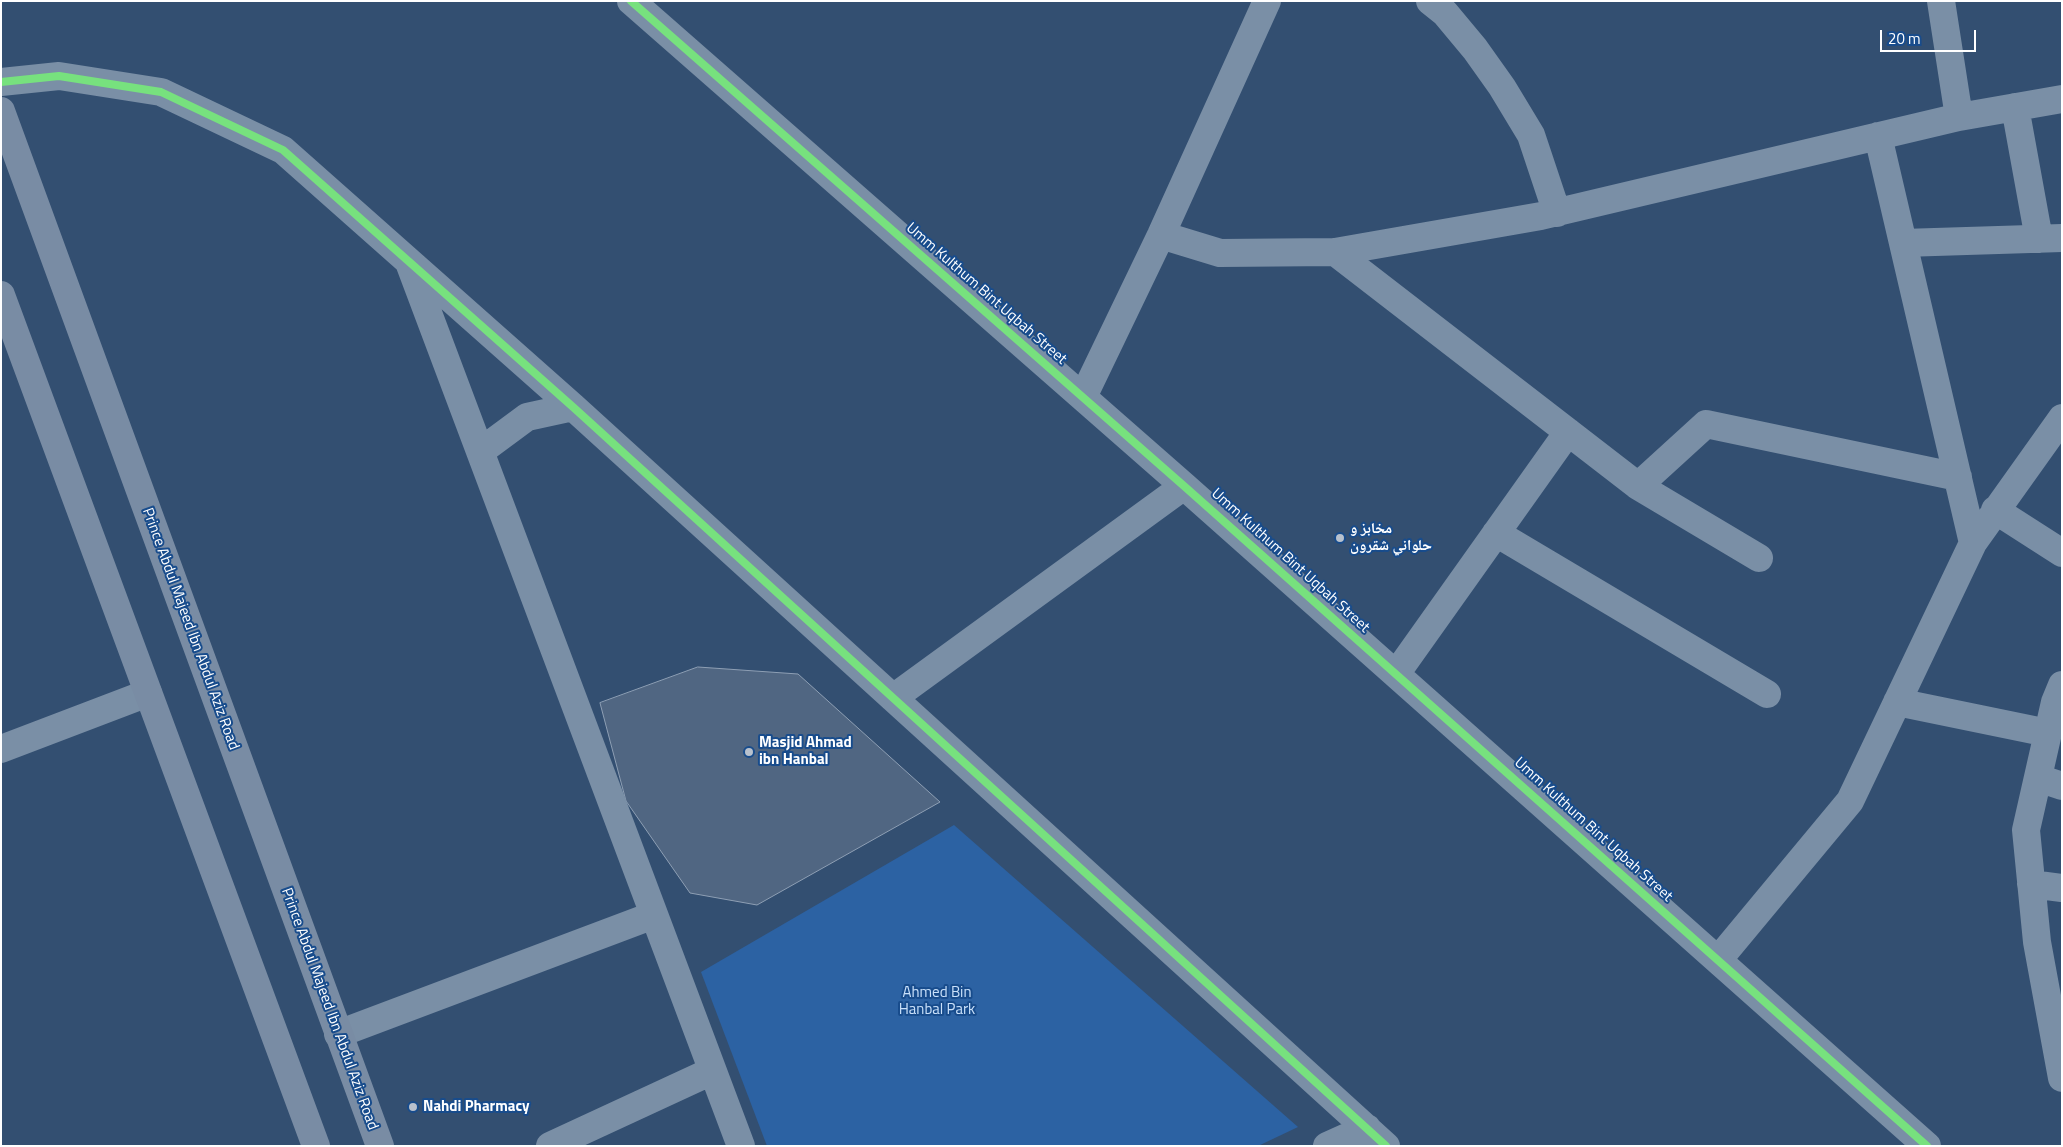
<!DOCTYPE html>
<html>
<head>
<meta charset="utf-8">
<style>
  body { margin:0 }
  #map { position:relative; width:2063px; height:1147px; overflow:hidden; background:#334f71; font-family:"Titillium Web",sans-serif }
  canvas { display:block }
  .frame { position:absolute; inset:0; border:2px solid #fff; pointer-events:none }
  .scale { position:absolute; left:1880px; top:30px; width:96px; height:22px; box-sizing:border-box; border:2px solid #fff; border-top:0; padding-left:6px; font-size:15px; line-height:18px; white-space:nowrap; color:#fff; -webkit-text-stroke:4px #184c8c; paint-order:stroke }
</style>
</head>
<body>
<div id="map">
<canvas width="2063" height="1147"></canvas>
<div class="frame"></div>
<div class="scale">20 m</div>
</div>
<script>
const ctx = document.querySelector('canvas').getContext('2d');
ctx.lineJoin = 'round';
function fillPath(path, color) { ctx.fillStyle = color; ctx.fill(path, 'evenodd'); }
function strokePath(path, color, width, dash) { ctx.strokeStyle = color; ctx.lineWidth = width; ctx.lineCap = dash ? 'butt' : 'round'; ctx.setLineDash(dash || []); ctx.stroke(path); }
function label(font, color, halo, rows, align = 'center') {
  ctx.font = font + ' "Titillium Web","Noto Naskh Arabic",sans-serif'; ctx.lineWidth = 4; ctx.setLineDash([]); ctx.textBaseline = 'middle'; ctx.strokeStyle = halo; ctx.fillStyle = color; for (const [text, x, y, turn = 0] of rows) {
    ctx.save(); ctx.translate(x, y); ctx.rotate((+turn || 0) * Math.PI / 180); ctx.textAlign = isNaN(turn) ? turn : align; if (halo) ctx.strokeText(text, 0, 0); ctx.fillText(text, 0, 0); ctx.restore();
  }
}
const green = new Path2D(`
  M954,825L1298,1127L1258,1146H767L701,972Z`);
const building = new Path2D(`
  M698,667L798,674L940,802L757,905L690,893L626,801L600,703Z`);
const minor = new Path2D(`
  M631,1L1184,486L1927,1146
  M1430,1L1445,13L1475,49L1502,87L1531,135L1557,213
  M1941,1L1959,117
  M1,82L59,76L161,92L283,150L573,407L1386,1146
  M2015,107L2039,239
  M1878,136L1973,543
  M1161,235L1220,253L1335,252L1541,216L1959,117L2062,99
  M1903,243L2062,238
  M1335,252L1638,486L1706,424L1958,477
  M410,265L741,1146
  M1083,397L1161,235L1267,1
  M481,451L527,417L573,407
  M1638,486L1759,558
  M1995,510L2062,553
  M1496,533L1767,694
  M1396,674L1568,432
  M2062,685L2055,702L2026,830L2037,942L2062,1078
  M893,698L1184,486
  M1897,702L2048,733
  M1,749L148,693
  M2038,778L2062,786
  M2031,884L2062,888
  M1718,960L1850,801L1973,543L2062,418
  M338,1034L654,915
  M550,1146L712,1071
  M1327,1146L1367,1128`);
const primary = new Path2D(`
  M1,111L380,1146
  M1,295L316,1146`);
const cycleway = new Path2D(`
  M631,1L1184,486L1927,1146
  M1,82L59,76L161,92L283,150L573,407L1386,1146`);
const markers = [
  [1340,538,5,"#b8c1cd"],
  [749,752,5,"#b8c1cd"],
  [413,1107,5,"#b8c1cd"]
];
const streetNames = [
  ["Umm Kulthum Bint Uqbah Street",986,294,41],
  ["Umm Kulthum Bint Uqbah Street",1290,561,42],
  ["Prince Abdul Majeed Ibn Abdul Aziz Road",190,629,70],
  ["Umm Kulthum Bint Uqbah Street",1593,830,42],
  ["Prince Abdul Majeed Ibn Abdul Aziz Road",329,1009,70]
];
const poiNames = [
  ["مخابز و",1350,529],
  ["حلواني شقرون",1350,546],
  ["Masjid Ahmad",759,743],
  ["ibn Hanbal",759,760],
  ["Nahdi Pharmacy",423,1107]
];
const parkNames = [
  ["Ahmed Bin",937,993],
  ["Hanbal Park",937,1010]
];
fillPath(green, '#2c62a3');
fillPath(building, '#506682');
strokePath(building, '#8e9fb4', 1);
strokePath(minor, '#7a8fa6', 28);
strokePath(primary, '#798ca4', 28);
strokePath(cycleway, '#77e17e', 8);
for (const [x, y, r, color] of markers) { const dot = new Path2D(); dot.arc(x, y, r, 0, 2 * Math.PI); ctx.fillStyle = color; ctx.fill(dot); strokePath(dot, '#184c8c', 2); }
label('15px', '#fff', '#184c8c', streetNames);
label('bold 15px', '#fff', '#184c8c', poiNames, 'left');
label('15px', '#c9e0fa', '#184c8c', parkNames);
</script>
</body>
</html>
